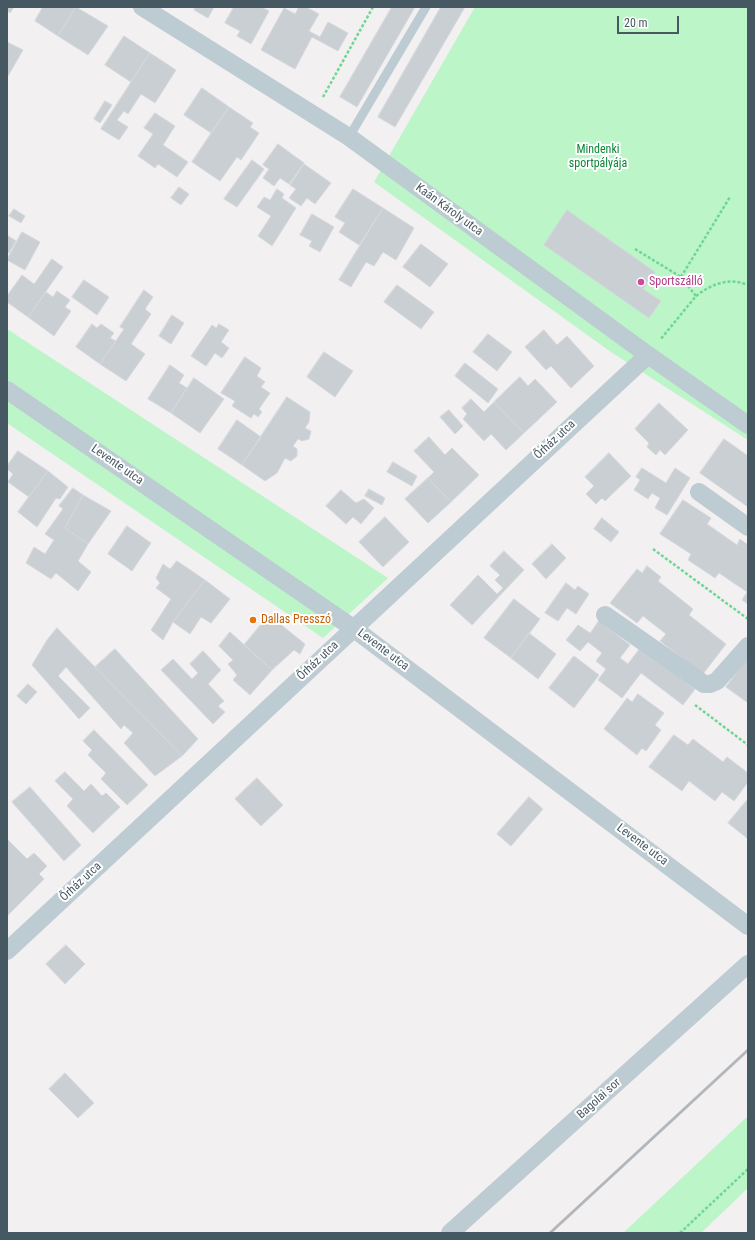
<!DOCTYPE html>
<html>
<head>
<meta charset="utf-8">
<style>
  body { margin:0 }
  #map { position:relative; width:755px; height:1240px; overflow:hidden; background:#f3f0f1; font-family:"Roboto Condensed",sans-serif }
  canvas { display:block }
  .frame { position:absolute; inset:0; border:8px solid #465861; pointer-events:none }
  .scale { position:absolute; left:617px; top:16px; width:62px; height:18px; box-sizing:border-box; border:2px solid #465861; border-top:0; padding-left:5px; font-size:12px; line-height:14px; white-space:nowrap; color:#465861; -webkit-text-stroke:3px #fff; paint-order:stroke }
</style>
</head>
<body>
<div id="map">
<canvas width="755" height="1240"></canvas>
<div class="frame"></div>
<div class="scale">20 m</div>
</div>
<script>
const ctx = document.querySelector('canvas').getContext('2d');
ctx.lineJoin = 'round';
function fillPath(path, color) { ctx.fillStyle = color; ctx.fill(path, 'evenodd'); }
function strokePath(path, color, width, dash) { ctx.strokeStyle = color; ctx.lineWidth = width; ctx.lineCap = dash ? 'butt' : 'round'; ctx.setLineDash(dash || []); ctx.stroke(path); }
function label(font, color, halo, rows, align = 'center') {
  ctx.font = font + ' "Roboto Condensed",sans-serif'; ctx.lineWidth = 4; ctx.setLineDash([]); ctx.textBaseline = 'middle'; ctx.strokeStyle = halo; ctx.fillStyle = color; for (const [text, x, y, turn = 0] of rows) {
    ctx.save(); ctx.translate(x, y); ctx.rotate((+turn || 0) * Math.PI / 180); ctx.textAlign = isNaN(turn) ? turn : align; if (halo) ctx.strokeText(text, 0, 0); ctx.fillText(text, 0, 0); ctx.restore();
  }
}
const green = new Path2D(`
  M475,7H748V440L611,352L374,182Z
  M7,329L388,578L323,638L7,423Z
  M748,1116V1188L701,1233H623Z`);
const building = new Path2D(`
  M7,7H14L10,13L7,11Z
  M43,7H76L58,36L35,21Z
  M76,7L108,26L88,55L58,36Z
  M196,7H214L208,18L194,10Z
  M234,7H261L269,11L251,44L237,36L240,31L225,23Z
  M299,7H306L319,14L309,31L320,37L328,22L348,33L338,51L312,37L295,69L261,50L284,8L295,14Z
  M392,7H415L357,107L340,97Z
  M441,7H465L395,127L378,117Z
  M124,36L150,53L131,82L105,65Z
  M7,42L23,50L8,76L7,75Z
  M150,53L176,70L155,103L141,94L128,114L124,111L117,120L128,127L119,140L101,129Z
  M202,88L229,107L211,133L184,115Z
  M105,101L112,105L100,123L94,119Z
  M229,107L253,123L250,127L259,133L241,160L237,157L220,181L192,162Z
  M155,113L175,126L163,145L188,162L177,177L158,164L155,168L138,156L153,134L144,128Z
  M278,144L304,163L289,184L280,178L274,186L263,178L269,169L263,165Z
  M252,160L264,169L237,207L224,199Z
  M304,164L331,183L315,204L307,198L301,206L289,198L296,189L290,185Z
  M179,187L189,194L181,205L171,198Z
  M277,189L284,194L282,198L296,208L272,246L258,236L271,216L257,207L264,197L270,200Z
  M353,189L383,208L359,245L339,232L345,223L335,217Z
  M383,208L414,228L396,260L383,252L374,266L366,262L351,287L339,280Z
  M14,209L25,216L21,223L9,216Z
  M567,210L655,272L643,289L661,301L649,318L544,245Z
  M312,214L334,227L320,252L309,246L312,241L300,235Z
  M22,232L40,242L25,270L7,260Z
  M7,235L16,241L9,253L7,251Z
  M421,244L448,264L430,287L403,267Z
  M52,259L63,267L28,317L7,302V296L22,275L34,284Z
  M84,280L109,297L97,315L72,297Z
  M397,285L434,312L421,329L384,302Z
  M144,290L153,297L145,309L151,314L131,344L145,354L126,381L100,364L124,329L120,327Z
  M57,291L70,300L65,307L71,311L54,336L28,317L46,292L53,297Z
  M172,315L184,323L171,344L159,336Z
  M92,324L97,328L101,324L114,333L110,338L116,341L100,364L76,347Z
  M219,324L229,330L221,342L229,348L222,358L215,353L206,366L191,356L212,325L216,328Z
  M544,330L557,345L567,336L594,366L571,388L551,366L546,370L525,347Z
  M488,334L512,352L497,371L473,352Z
  M324,352L353,371L335,397L307,377Z
  M245,357L261,368L257,376L265,382L261,387L270,393L259,409L262,412L258,417L254,414L251,418L232,406L235,401L221,393Z
  M465,363L498,389L488,403L455,376Z
  M170,365L184,375L179,383L187,388L171,413L148,399Z
  M520,377L528,386L535,379L557,402L524,433L494,402Z
  M194,378L224,399L200,433L171,413Z
  M287,397L310,412L309,422L305,428L311,431L309,439L302,441L298,439L293,446L297,449V456L291,461L285,458L277,473L265,481L242,465Z
  M471,399L484,412L494,402L524,433L506,450L491,434L484,441L463,419L467,414L462,408Z
  M659,403L688,430L665,455L660,450L656,455L647,447L649,443L635,429Z
  M449,410L463,426L455,434L440,417Z
  M237,420L261,437L242,465L218,449Z
  M429,437L445,455L452,448L479,475L451,502L428,478L434,472L414,451Z
  M724,439L748,456V507L700,473Z
  M18,451L48,471L29,497L8,482L13,474L7,469V466Z
  M609,453L631,476L605,501L602,498L596,504L586,494L594,486L585,477Z
  M393,462L417,476L412,486L387,472Z
  M642,468L666,483L675,468L690,478L667,515L655,508L660,498L652,493L648,499L634,490L640,480L636,477Z
  M48,471L68,487L60,499L56,498L37,527L18,512Z
  M428,478L451,502L428,523L405,499Z
  M73,488L83,495L65,528L88,544L78,561L91,572L78,591L56,573L51,579L26,563L34,547L45,554L54,540L45,534L63,509L59,506Z
  M369,489L385,498L382,505L365,496Z
  M341,490L356,503L364,499L374,508L361,524L353,517L346,524L326,506Z
  M83,495L111,511L88,544L65,528Z
  M683,500L711,518L707,524L737,545L740,539L748,545V604L742,600L747,592L719,573L715,578L688,560L691,554L660,534Z
  M385,517L409,542L383,567L359,542Z
  M602,518L619,532L611,542L594,529Z
  M127,526L151,543L132,571L108,554Z
  M552,544L566,558L546,579L532,564Z
  M504,551L524,570L472,625L450,605L478,575L497,594L503,588L495,580L500,575L490,566Z
  M177,561L205,580L173,622L163,640L151,630L171,599L156,588L160,583L156,578L163,564L170,569Z
  M647,566L661,577L658,581L693,609L689,615L726,644L703,674L660,641L666,634L643,616L637,623L610,603L637,569L642,573Z
  M205,580L230,599L211,623L201,617L190,634L173,622Z
  M566,583L575,590L578,586L589,594L576,614L567,608L558,621L545,613Z
  M514,599L540,619L511,658L484,638Z
  M269,615L305,644L300,654L294,650L272,670L244,645Z
  M599,621L630,645L620,658L628,664L640,648L695,689L683,705L641,673L622,698L598,680L606,669L596,661L602,653L588,642L580,651L566,640L578,625L590,633Z
  M57,628L95,667L182,756L155,776L124,743L133,733L124,725L121,729L66,667L58,676L90,708L79,719L32,665L47,640Z
  M230,632L272,670L250,695L233,680L237,675L228,664L233,660L219,646Z
  M529,633L556,654L538,679L511,658Z
  M115,649L198,739L182,756L95,667Z
  M203,651L221,670L208,684L224,701L218,706L225,712L213,724L161,670L173,659L192,679L198,673L190,664Z
  M574,656L599,675L574,708L549,688Z
  M748,657V703L726,687Z
  M28,684L37,692L26,704L17,696Z
  M638,694L664,713L655,725L661,730L646,751L642,748L637,755L604,729L627,698L632,702Z
  M94,730L148,785L127,805L101,779L106,773L88,755L92,750L83,741Z
  M674,735L688,745L693,739L723,762L727,757L748,773V782L734,801L722,792L715,801L689,781L682,791L649,767Z
  M65,772L84,791L91,784L102,796L106,793L120,807L93,833L67,806L73,799L55,781Z
  M257,778L283,805L261,826L235,799Z
  M30,787L81,845L64,861L12,802Z
  M529,797L543,809L511,846L497,834Z
  M748,799V839L728,823Z
  M7,839L27,859L34,853L47,866L39,874L44,879L7,916Z
  M66,945L85,964L65,984L46,964Z
  M65,1073L94,1103L78,1118L49,1089Z`);
const path = new Path2D(`
  M323,97L373,7
  M635,249L681,277L696,296L660,340
  M681,277L730,197
  M696,296C712,284 728,277 748,285
  M653,549L748,619
  M695,705L748,745
  M680,1233L748,1169`);
const service = new Path2D(`
  M349,137L426,7`);
const minor = new Path2D(`
  M142,7L349,137L648,355L748,425
  M7,390L353,628L748,926
  M699,492L748,527
  M605,615L704,684H710L717,681L748,646
  M7,951L648,355
  M450,1233L748,964`);
const rail = new Path2D(`
  M550,1233L748,1050`);
const markers = [
  [641,282,4,"#d1479c"],
  [253,620,4,"#e8710a"]
];
const parkNames = [
  ["Mindenki",598,150],
  ["sportpályája",598,164]
];
const streetNames = [
  ["Kaán Károly utca",449,210,36],
  ["Őrház utca",555,440,-43],
  ["Levente utca",117,465,35],
  ["Levente utca",383,650,37],
  ["Őrház utca",318,661,-43],
  ["Levente utca",642,845,37],
  ["Őrház utca",81,882,-43],
  ["Bagolai sor",599,1099,-42]
];
const hotelNames = [
  ["Sportszálló",649,282]
];
const foodNames = [
  ["Dallas Presszó",261,620]
];
fillPath(green, '#bbf5c8');
fillPath(building, '#cacfd4');
strokePath(building, '#d4d8dd', 1);
strokePath(path, '#6ed793', 2.5, [3, 2]);
strokePath(service, '#bdcbd2', 9);
strokePath(minor, '#bdcbd2', 18);
strokePath(rail, '#b2b7bc', 3);
for (const [x, y, r, color] of markers) { const dot = new Path2D(); dot.arc(x, y, r, 0, 2 * Math.PI); ctx.fillStyle = color; ctx.fill(dot); strokePath(dot, '#fff', 1.5); }
label('12px', '#0c8637', '#fff', parkNames);
label('12px', '#465861', '#fff', streetNames);
label('12px', '#b23c85', '#fff', hotelNames, 'left');
label('12px', '#c56008', '#fff', foodNames, 'left');
</script>
</body>
</html>
